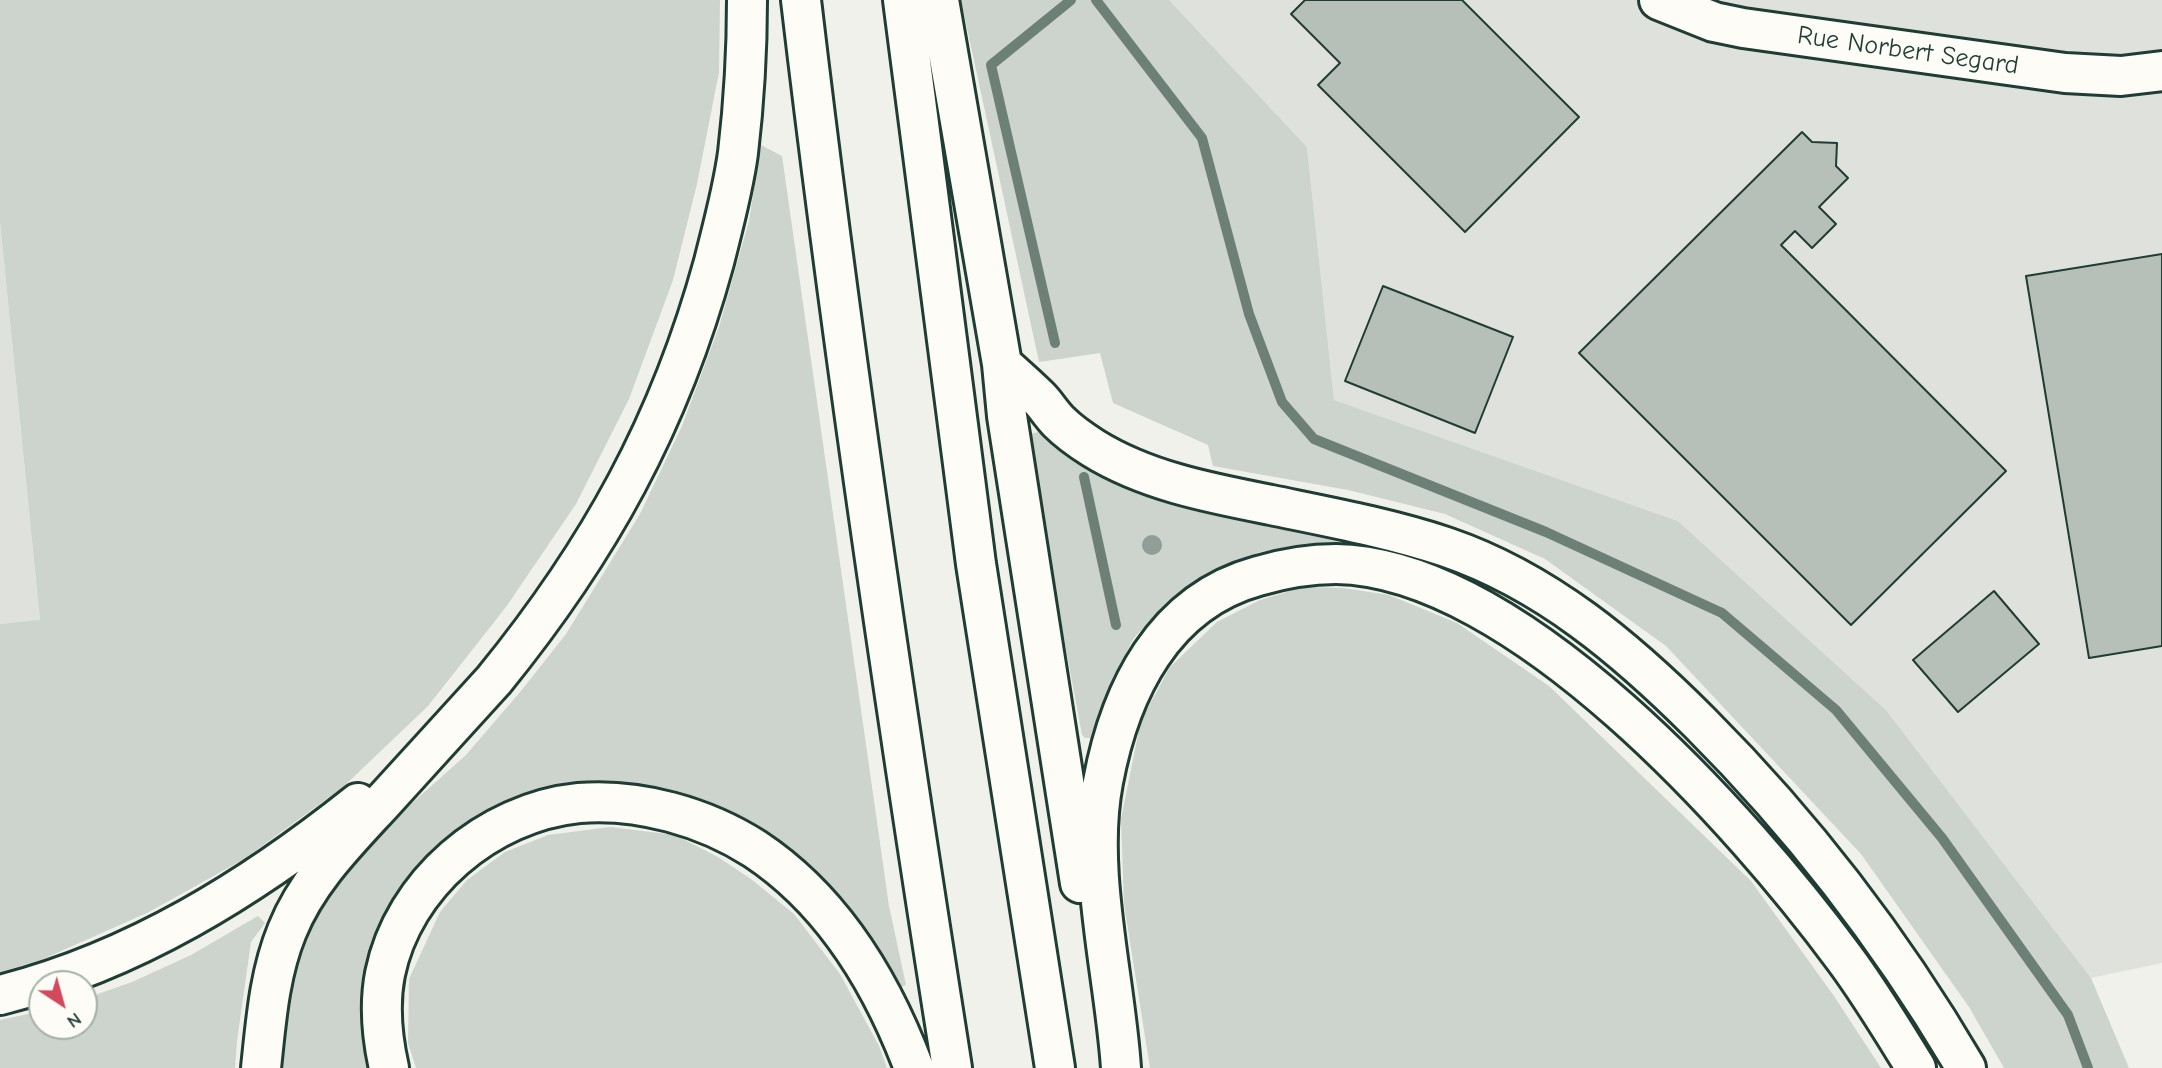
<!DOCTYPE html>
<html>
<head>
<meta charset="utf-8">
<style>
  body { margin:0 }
  #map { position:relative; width:2162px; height:1068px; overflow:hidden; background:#f0f1eb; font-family:"Comic Neue",sans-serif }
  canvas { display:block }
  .north { position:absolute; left:28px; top:970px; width:70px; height:70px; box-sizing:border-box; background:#fdfcf7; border:2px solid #a4b0a9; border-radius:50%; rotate:144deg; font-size:19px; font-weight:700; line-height:28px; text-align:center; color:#1f3d34 }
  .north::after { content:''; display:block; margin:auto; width:24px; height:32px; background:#d1495b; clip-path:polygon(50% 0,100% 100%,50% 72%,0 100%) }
</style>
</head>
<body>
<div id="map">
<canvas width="2162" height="1068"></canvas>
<div class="north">N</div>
</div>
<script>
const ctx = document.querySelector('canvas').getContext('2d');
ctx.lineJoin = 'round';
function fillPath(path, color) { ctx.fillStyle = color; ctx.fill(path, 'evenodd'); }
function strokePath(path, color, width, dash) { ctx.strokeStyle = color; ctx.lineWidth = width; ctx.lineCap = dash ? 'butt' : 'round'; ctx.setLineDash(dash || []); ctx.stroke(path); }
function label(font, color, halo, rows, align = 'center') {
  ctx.font = font + ' "Comic Neue",sans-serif'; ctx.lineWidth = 7; ctx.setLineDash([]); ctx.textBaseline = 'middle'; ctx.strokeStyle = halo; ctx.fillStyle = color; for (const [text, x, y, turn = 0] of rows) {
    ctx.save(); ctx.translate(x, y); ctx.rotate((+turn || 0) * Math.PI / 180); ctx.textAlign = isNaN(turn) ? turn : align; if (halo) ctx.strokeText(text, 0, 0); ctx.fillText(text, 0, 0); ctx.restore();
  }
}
const built = new Path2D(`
  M1169,0H2162V963L2091,978L1886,710L1678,521L1334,400L1307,147Z
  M0,222L40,621L0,624Z`);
const green = new Path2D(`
  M0,0H720L719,72L697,184L673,280L629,399L576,504L506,607L428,706L342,788L244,859L149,912L41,960L0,972V624L40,620L0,222Z
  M961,0H1169L1307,147L1334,400L1678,521L1886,710L2091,978L2129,1068H2004L1969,1007L1861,854L1666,646L1545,559L1445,514L1348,490L1213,466L1208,445L1113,403L1100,353L1039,362Z
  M761,145L782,156L889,906L906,985L896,989L854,914L805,862L743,823L705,803L634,783H574L503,801L480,813L449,835L419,864L394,900L371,943L362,978L360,1023L370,1068H282L286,1011L303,944L332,890L375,836L466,755L521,691L566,634L640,514L682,426L719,327L749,221Z
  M1038,432L1073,457L1357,539L1355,544H1316L1259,552L1202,580L1162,608L1134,638L1114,675L1095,733L1091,738H1085L1082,735L1027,439L1030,434Z
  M1303,587L1343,588L1389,595L1457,623L1549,686L1751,881L1834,996L1881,1068H1150L1124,904L1121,819L1141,720L1170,667L1217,622L1260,600Z
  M610,827L675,835L718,857L751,879L794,914L840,974L879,1046L887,1068H416L408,1043L409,979L440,912L467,880L505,852L548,835Z
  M258,916L265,923L251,942L237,1041L235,1068H0V1020L42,1011V1026H84V999L132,982L191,955Z`);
const stream = new Path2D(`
  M1096,0L1202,138L1249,314L1282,402L1314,439L1546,532L1722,613L1836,710L1942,838L2068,1015L2088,1068
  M1055,343L991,65L1071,0
  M1084,477L1116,625`);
const building = new Path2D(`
  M1305,0H1462L1579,117L1465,232L1318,85L1340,63L1291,14Z
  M1802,132L1812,142L1837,143L1836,166L1848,178L1819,207L1836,224L1812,248L1795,231L1781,245L2006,471L1851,625L1579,353Z
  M2162,254V646L2089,658L2026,276Z
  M1383,286L1513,337L1475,433L1345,381Z
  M1994,591L2039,644L1958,712L1913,660Z`);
const minor = new Path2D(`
  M1659,0L1714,22L1743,28L2065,73L2121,76L2162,71`);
const highway = new Path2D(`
  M801,0C843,357 896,713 952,1068
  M903,0L976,564L1055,1068
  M939,0L1002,364L1007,416L1080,883
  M1002,364C1014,375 1027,386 1039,398C1046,405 1051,414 1059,422C1068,431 1082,441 1093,448C1146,481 1210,493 1271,505C1329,517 1389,528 1446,547C1546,581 1627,650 1700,723C1804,827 1892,942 1966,1068
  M0,995C134,961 250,889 358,803
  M261,1068C266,1022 269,975 287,931C307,881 346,842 382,803C419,762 457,721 494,680C599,551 670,423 714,262C723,226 733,190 738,153C744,102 747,51 747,0
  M389,1068C382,1037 379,1005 385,974C403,884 488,812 579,803C639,798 705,817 755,849C832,900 882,983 914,1068
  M1121,1068C1115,977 1086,871 1103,782C1120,691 1163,602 1258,576C1285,568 1307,564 1336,564C1518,567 1744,822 1845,959C1871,994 1893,1031 1916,1068`);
const trees = [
  [1152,545]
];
const streetNames = [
  ["Rue Norbert Segard",1908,51,8]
];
fillPath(built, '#dfe2dc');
fillPath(green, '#cdd3cd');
strokePath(stream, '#6c8077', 10);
fillPath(building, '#b6bfb8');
strokePath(building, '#1f3d34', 2);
strokePath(minor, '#1f3d34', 44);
strokePath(highway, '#1f3d34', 44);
strokePath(minor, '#fdfcf7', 38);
strokePath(highway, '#fdfcf7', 38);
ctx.fillStyle = '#909e97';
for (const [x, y] of trees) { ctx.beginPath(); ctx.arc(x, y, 10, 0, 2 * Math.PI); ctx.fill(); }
label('26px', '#1f3d34', '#fdfcf7', streetNames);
</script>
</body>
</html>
